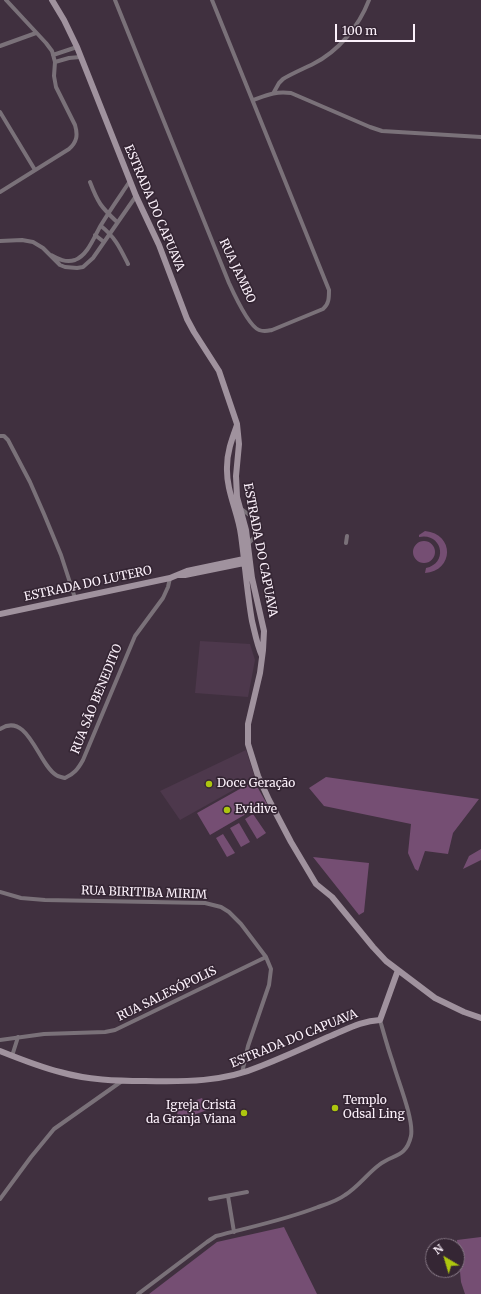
<!DOCTYPE html>
<html>
<head>
<meta charset="utf-8">
<style>
  body { margin:0 }
  #map { position:relative; width:481px; height:1294px; overflow:hidden; background:#40303f; font-family:Merriweather,serif }
  canvas { display:block }
  .north { position:absolute; left:425px; top:1238px; width:40px; height:40px; box-sizing:border-box; background:#352634; border:1px solid #857784; border-radius:50%; rotate:322deg; font-size:11px; font-weight:700; line-height:16px; text-align:center; color:#fcf1fb }
  .north::after { content:''; display:block; margin:auto; width:14px; height:18px; background:#adc60f; clip-path:polygon(50% 0,100% 100%,50% 72%,0 100%) }
  .scale { position:absolute; left:335px; top:24px; width:80px; height:18px; box-sizing:border-box; border:2px solid #fcf1fb; border-top:0; padding-left:5px; font-size:12px; line-height:14px; white-space:nowrap; color:#fcf1fb; -webkit-text-stroke:3px #352634; paint-order:stroke }
</style>
</head>
<body>
<div id="map">
<canvas width="481" height="1294"></canvas>
<div class="north">N</div>
<div class="scale">100 m</div>
</div>
<script>
const ctx = document.querySelector('canvas').getContext('2d');
ctx.lineJoin = 'round';
function fillPath(path, color) { ctx.fillStyle = color; ctx.fill(path, 'evenodd'); }
function strokePath(path, color, width, dash) { ctx.strokeStyle = color; ctx.lineWidth = width; ctx.lineCap = dash ? 'butt' : 'round'; ctx.setLineDash(dash || []); ctx.stroke(path); }
function label(font, color, halo, rows, align = 'center') {
  ctx.font = font + ' Merriweather,serif'; ctx.lineWidth = 3.5; ctx.setLineDash([]); ctx.textBaseline = 'middle'; ctx.strokeStyle = halo; ctx.fillStyle = color; for (const [text, x, y, turn = 0] of rows) {
    ctx.save(); ctx.translate(x, y); ctx.rotate((+turn || 0) * Math.PI / 180); ctx.textAlign = isNaN(turn) ? turn : align; if (halo) ctx.strokeText(text, 0, 0); ctx.fillText(text, 0, 0); ctx.restore();
  }
}
const built = new Path2D(`
  M200,641L250,644L255,660L248,697L195,693Z
  M246,750L255,778L180,820L160,791Z`);
const green = new Path2D(`
  M425,531C455,534 454,571 425,573L426,568C449,563 442,532 419,537V535Z
  M413 552a11 11 0 1 1 22 0a11 11 0 1 1-22 0Z
  M326,777L479,799L453,833L448,854L425,851L418,871L415,869L408,853L411,824L324,806L309,788Z
  M254,781L267,804L258,807L210,835L197,813Z
  M253,814L266,833L257,839L245,819Z
  M239,823L250,842L241,847L230,828Z
  M223,834L235,853L227,857L216,838Z
  M481,849V860L463,869L469,856Z
  M313,857L369,863L364,912L359,915Z
  M202,1098L207,1110L180,1120L175,1108Z
  M284,1227L317,1294H149L217,1242Z
  M481,1237V1294H465L461,1282L457,1240Z`);
const street = new Path2D(`
  M115,0L229,283C234,294 249,326 259,330C264,332 267,331 272,330L323,309C329,304 329,298 329,290L212,0
  M0,46L36,33
  M53,55L77,47
  M55,62L69,58L80,57
  M274,92L279,83L283,79C293,73 303,69 313,64C339,51 359,26 369,0
  M253,100C267,95 275,91 291,93L370,127L382,131L481,137
  M0,112L35,170
  M90,182C98,203 101,207 117,222
  M0,192L69,149C77,142 78,135 75,125L56,87L54,76L55,62L52,51L46,43L6,0
  M101,226C115,237 120,248 128,264
  M95,235L104,242
  M0,241L22,240L33,242L43,248L60,265L65,267L77,268L83,267L93,258L136,196
  M51,255C58,259 66,263 75,260C88,255 94,237 101,225C110,210 120,196 130,181
  M0,436H4L8,440L30,482L44,514L61,555L75,598
  M240,508L260,523C262,532 254,537 249,543
  M346,543L347,536
  M0,729C28,711 38,764 56,775C58,777 62,777 65,778C74,774 78,769 83,760L135,636L163,598L168,587L170,578
  M0,892L21,898L45,900L205,903L221,907L229,912L241,924L266,957L271,969L269,985L248,1046L242,1073
  M0,1040L44,1034L105,1032L115,1030L266,957
  M12,1056L18,1037
  M228,1196L234,1232
  M0,1199L31,1157L54,1129L122,1081
  M210,1199L247,1192
  M138,1294L207,1242L216,1236C250,1227 285,1220 318,1207C327,1204 337,1201 345,1195C358,1187 367,1174 379,1165C393,1154 406,1158 411,1136C414,1119 398,1081 393,1063C388,1049 384,1034 380,1020`);
const secondary = new Path2D(`
  M52,0L64,20L77,47L136,196L159,245L187,319L194,332L219,371L237,424L239,444L236,476L237,497L246,530L252,578L264,631L263,650L260,673L248,724V744L258,776L269,800L291,842L316,884L332,897L373,947L386,961L435,998L464,1012L481,1018
  M237,425C232,439 227,452 227,467C226,491 238,512 241,535C245,564 247,592 252,621C255,633 257,645 262,656
  M179,575H185L244,563
  M0,614L170,578L187,571L244,559
  M0,1051C20,1059 40,1067 60,1072C88,1080 116,1081 145,1081C184,1082 224,1082 261,1066C284,1057 306,1047 328,1037C346,1030 360,1021 380,1020L398,970`);
const markers = [
  [209,784,4,"#adc60f"],
  [227,810,4,"#adc60f"],
  [335,1108,4,"#adc60f"],
  [244,1113,4,"#adc60f"]
];
const streetNames = [
  ["ESTRADA DO CAPUAVA",154,208,67],
  ["RUA JAMBO",237,271,65],
  ["ESTRADA DO CAPUAVA",260,550,79],
  ["ESTRADA DO LUTERO",88,584,-12],
  ["RUA SÃO BENEDITO",97,699,-68],
  ["RUA BIRITIBA MIRIM",144,893,2],
  ["RUA SALESÓPOLIS",167,994,-26],
  ["ESTRADA DO CAPUAVA",294,1039,-22]
];
const poiNames = [
  ["Doce Geração",217,784],
  ["Evidive",235,810],
  ["Templo",343,1101],
  ["Odsal Ling",343,1115],
  ["Igreja Cristã",236,1106,"right"],
  ["da Granja Viana",236,1120,"right"]
];
fillPath(built, '#4d384c');
fillPath(green, '#754e73');
strokePath(street, '#7a7179', 4);
strokePath(secondary, '#a0929e', 6);
for (const [x, y, r, color] of markers) { const dot = new Path2D(); dot.arc(x, y, r, 0, 2 * Math.PI); ctx.fillStyle = color; ctx.fill(dot); strokePath(dot, '#352634', 1.5); }
label('12px', '#fcf1fb', '#352634', streetNames);
label('12px', '#fcf1fb', '#352634', poiNames, 'left');
</script>
</body>
</html>
